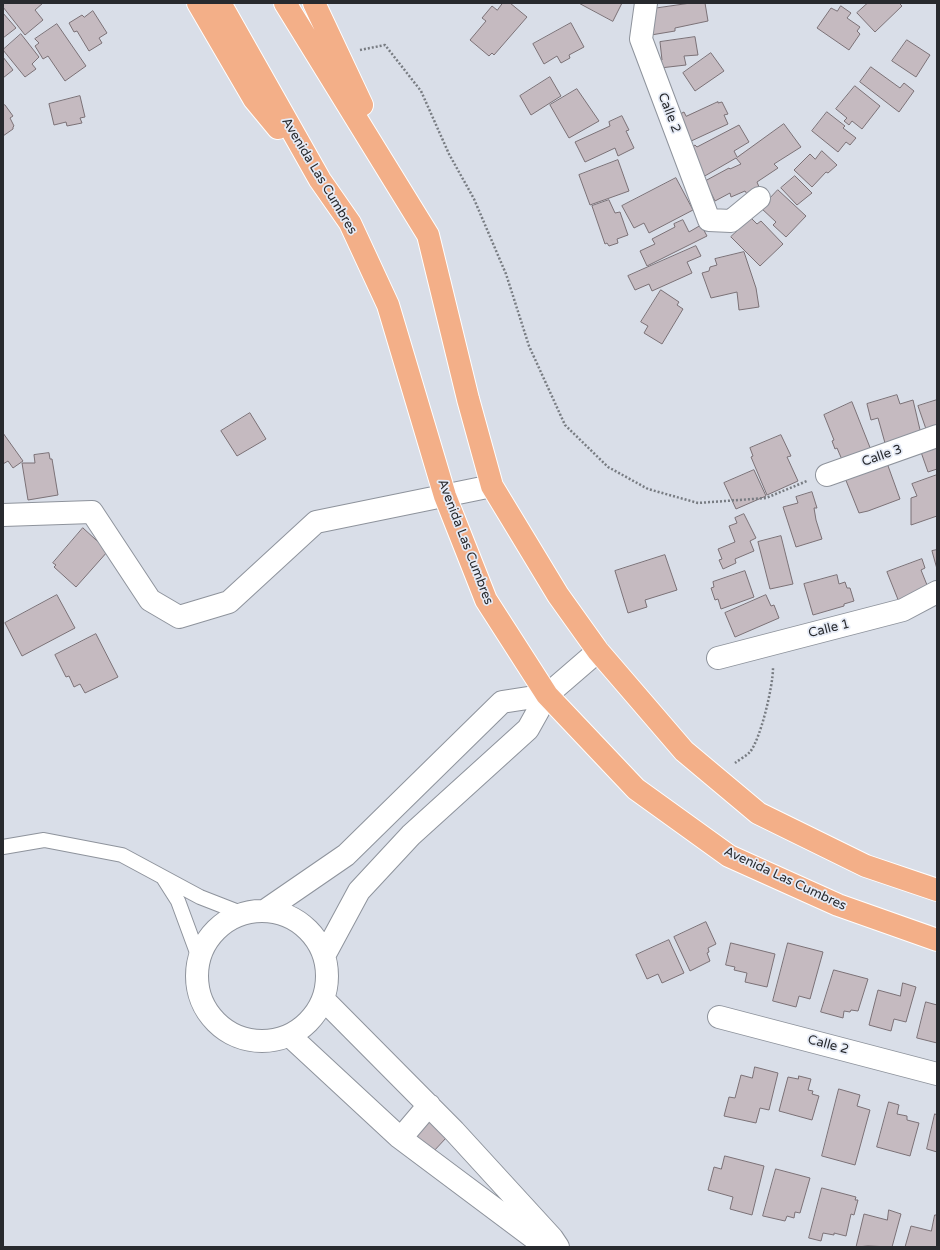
<!DOCTYPE html>
<html>
<head>
<meta charset="utf-8">
<style>
  body { margin:0 }
  #map { position:relative; width:940px; height:1250px; overflow:hidden; background:#d9dee8; font-family:"Varela Round",sans-serif }
  canvas { display:block }
  .frame { position:absolute; inset:0; border:4px solid #282a2e; pointer-events:none }
</style>
</head>
<body>
<div id="map">
<canvas width="940" height="1250"></canvas>
<div class="frame"></div>
</div>
<script>
const ctx = document.querySelector('canvas').getContext('2d');
ctx.lineJoin = 'round';
function fillPath(path, color) { ctx.fillStyle = color; ctx.fill(path, 'evenodd'); }
function strokePath(path, color, width, dash) { ctx.strokeStyle = color; ctx.lineWidth = width; ctx.lineCap = dash ? 'butt' : 'round'; ctx.setLineDash(dash || []); ctx.stroke(path); }
function label(font, color, halo, rows, align = 'center') {
  ctx.font = font + ' "Varela Round",sans-serif'; ctx.lineWidth = 3.5; ctx.setLineDash([]); ctx.textBaseline = 'middle'; ctx.strokeStyle = halo; ctx.fillStyle = color; for (const [text, x, y, turn = 0] of rows) {
    ctx.save(); ctx.translate(x, y); ctx.rotate((+turn || 0) * Math.PI / 180); ctx.textAlign = isNaN(turn) ? turn : align; if (halo) ctx.strokeText(text, 0, 0); ctx.fillText(text, 0, 0); ctx.restore();
  }
}
const building = new Path2D(`
  M3,3H43L35,10L43,20L25,35L3,7Z
  M503,3H510L527,17L494,55L492,53L489,56L470,40L486,21L482,18L492,6L497,10Z
  M579,3H622L613,21Z
  M691,3H705L708,21L675,28V31L651,35L652,9Z
  M868,3H899L902,6L875,32L857,13Z
  M841,6L851,13L847,18L860,27L857,31L860,34L849,50L817,28L831,8L837,11Z
  M93,11L107,33L99,38L102,43L89,51L77,31L74,32L69,23L82,15L84,17Z
  M3,13L16,28L3,38Z
  M571,23L584,47L569,55L570,58L561,63L557,56L544,64L533,44Z
  M57,24L86,66L65,81L48,56L43,59L35,46L39,43L35,39Z
  M21,34L39,57L32,64L36,69L25,77L3,50Z
  M695,37L698,55L684,56L686,65L660,68L659,60H662L660,42Z
  M907,40L930,55L916,77L892,61Z
  M711,53L724,71L695,91L683,73Z
  M3,57L13,70L3,78Z
  M871,67L900,88L904,83L914,91L899,112L860,82Z
  M550,77L561,96L531,115L520,96Z
  M855,86L880,106L862,129L852,121L849,125L844,121L847,118L836,109Z
  M577,89L599,121L569,138L550,105Z
  M80,96L85,117L80,118L82,123L67,126L66,122L54,125L49,104Z
  M718,102V103L722,102L728,114L724,115L728,124L689,142L676,116L684,112L686,116Z
  M5,105L13,116L10,118L14,126L13,127V129L3,136V106Z
  M827,112L845,126L843,128L856,138L850,145L846,142L838,152L812,131Z
  M622,116L629,130L626,131L634,148L618,156L615,148L585,162L575,142L610,126L609,122Z
  M784,124L801,147L774,164L778,168L757,182L759,187L747,194L745,191L731,197L730,193L715,201L705,181L729,168L730,169L741,164L736,158L703,177L687,150L695,145L697,147L739,125L749,142L734,151L737,157Z
  M822,151L837,165L828,173L826,172L812,187L794,170L810,154L815,159Z
  M618,160L629,191L590,205L579,175Z
  M795,176L812,193L797,205L781,188Z
  M676,178L693,210L649,233L644,223L634,228L622,206Z
  M778,190L806,216L786,237L773,225L776,222L761,208Z
  M609,200L615,213L620,212L628,235L617,239L618,243L609,246L607,243L605,244L592,206Z
  M751,218L757,224L761,221L783,244L760,266L731,237Z
  M683,220L689,232L701,225L707,236L647,266L640,251L655,244L652,239L675,227L674,224Z
  M696,246L701,256L687,262L692,273L652,291L649,284L635,290L628,276Z
  M744,252L756,288L759,307L739,310L737,292L711,298L702,273L709,271L710,267L717,265L715,259Z
  M661,290L679,302L677,305L683,309L662,344L644,333L648,326L641,322Z
  M897,395L900,404L913,400L921,434L885,443L878,418L871,420L867,404Z
  M937,400V425L926,429L918,406Z
  M852,402L871,450L843,462L837,448L835,449L832,441L834,440L824,415Z
  M250,413L266,439L237,456L221,431Z
  M3,433L23,461L13,468L8,461L3,464Z
  M781,435L791,456L787,457L798,481L767,495L751,457L753,456L750,448Z
  M937,447V469L928,472L921,452Z
  M49,453L50,459H52L58,495L28,500L22,463H35L34,455Z
  M887,463L900,499L868,511L859,513L845,478Z
  M754,470L766,496L736,509L724,483Z
  M937,475V516L911,525V498L917,496L912,484Z
  M812,492L817,508H814L816,520L822,539L796,547L783,507L798,503L796,497Z
  M744,514L756,538L750,541L754,551L735,559L736,563L723,569L719,560L722,559L718,549L735,542L729,526L737,523L735,518Z
  M83,528L108,551L76,587L54,567L56,565L53,563Z
  M781,536L793,584L770,589L758,542Z
  M937,550V569L932,551Z
  M665,555L677,590L645,600L647,607L628,613L615,571Z
  M922,559L925,568L921,570L929,590L899,602L887,572Z
  M745,571L754,597L721,609L718,599L715,600L711,588L714,587L713,582Z
  M837,575L839,584L845,582L847,588H850L854,601L844,604V606L813,615L804,584Z
  M57,595L75,628L22,656L5,623Z
  M766,595L771,606L774,605L779,618L735,637L725,613Z
  M96,634L118,677L85,693L80,684L74,687L69,676L66,677L55,655Z
  M706,922L716,944L708,948L709,952L707,953L710,961L690,971L674,937Z
  M669,940L684,973L662,983L658,974L647,979L636,955Z
  M731,943L775,954L767,987L745,982L747,973L734,970L735,967L726,965Z
  M788,943L823,952L810,999L799,996L796,1007L773,1001Z
  M834,970L868,979L858,1011L851,1010L850,1012L844,1011L843,1018L821,1012Z
  M903,983L916,987L906,1022L894,1019L891,1031L869,1025L878,990L900,996Z
  M926,1002L937,1005V1043L917,1038Z
  M755,1067L778,1073L769,1110L760,1108L756,1123L724,1116L729,1097L735,1098L741,1075L752,1078Z
  M799,1076L811,1079L808,1090L813,1091L812,1094L819,1096L812,1120L779,1111L788,1077L798,1079Z
  M839,1089L860,1095L857,1106L870,1110L855,1165L822,1156Z
  M889,1102L899,1105L897,1114L907,1116V1120L919,1123L910,1156L877,1147Z
  M935,1114L937,1115V1152L927,1149Z
  M429,1122L446,1138L433,1152L416,1136Z
  M725,1156L764,1166L752,1215L730,1209L733,1197L708,1190L714,1167L721,1169Z
  M776,1169L810,1178L800,1213L795,1212L794,1218L787,1216L785,1221L763,1216Z
  M822,1188L856,1197L855,1200H858L854,1215L851,1214L846,1236L834,1233V1235L823,1233L821,1241L809,1238Z
  M889,1210L901,1214L892,1247L868,1246L856,1247L864,1214L887,1220Z
  M935,1215H937V1247H905L911,1226L931,1231Z`);
const path = new Path2D(`
  M360,50L385,45L421,91L449,154L474,199L506,274L529,346L565,425L608,467L648,489L698,503L766,498L807,481
  M735,763C739,760 746,756 750,752C761,738 773,686 773,668`);
const service = new Path2D(`
  M3,847L44,840L122,855L200,897L241,913
  M164,879L178,901L199,958`);
const minor = new Path2D(`
  M646,3L641,39L709,220L731,221L759,198
  M827,475L937,436
  M3,515L92,512L150,600L179,617L229,602L316,522L492,486
  M718,658L903,610L937,592
  M266,910L346,855L502,702L547,695
  M197 976a65 65 0 1 1 130 0a65 65 0 1 1-130 0Z
  M325,954L359,891L411,835L528,729L547,695L598,651
  M324,1000L454,1131L552,1238L558,1247
  M719,1017L937,1074
  M290,1036L399,1137L546,1247
  M401,1138L429,1105`);
const trunk = new Path2D(`
  M198,3L254,99L278,128
  M220,3L320,180L350,223L388,305L445,496L486,600L547,695L636,789L729,856L838,905L937,940
  M285,3L428,235L468,399L492,486L558,595L598,651L684,751L758,813L866,866L937,890
  M314,3L362,105`);
const streetNames = [
  ["Calle 2",669,113,69],
  ["Avenida Las Cumbres",319,176,59],
  ["Calle 3",882,456,-19],
  ["Avenida Las Cumbres",465,542,69],
  ["Calle 1",829,629,-14],
  ["Avenida Las Cumbres",785,879,25],
  ["Calle 2",828,1045,15]
];
fillPath(building, '#c5bac0');
strokePath(building, '#7b7176', 1);
strokePath(service, '#8e939c', 16);
strokePath(minor, '#8e939c', 24);
strokePath(trunk, '#fff', 24);
strokePath(path, '#787c82', 2.5, [2, 2]);
strokePath(service, '#fff', 14);
strokePath(minor, '#fff', 22);
strokePath(trunk, '#f3af88', 22);
label('13px', '#282a2e', '#e6ebf6', streetNames);
</script>
</body>
</html>
